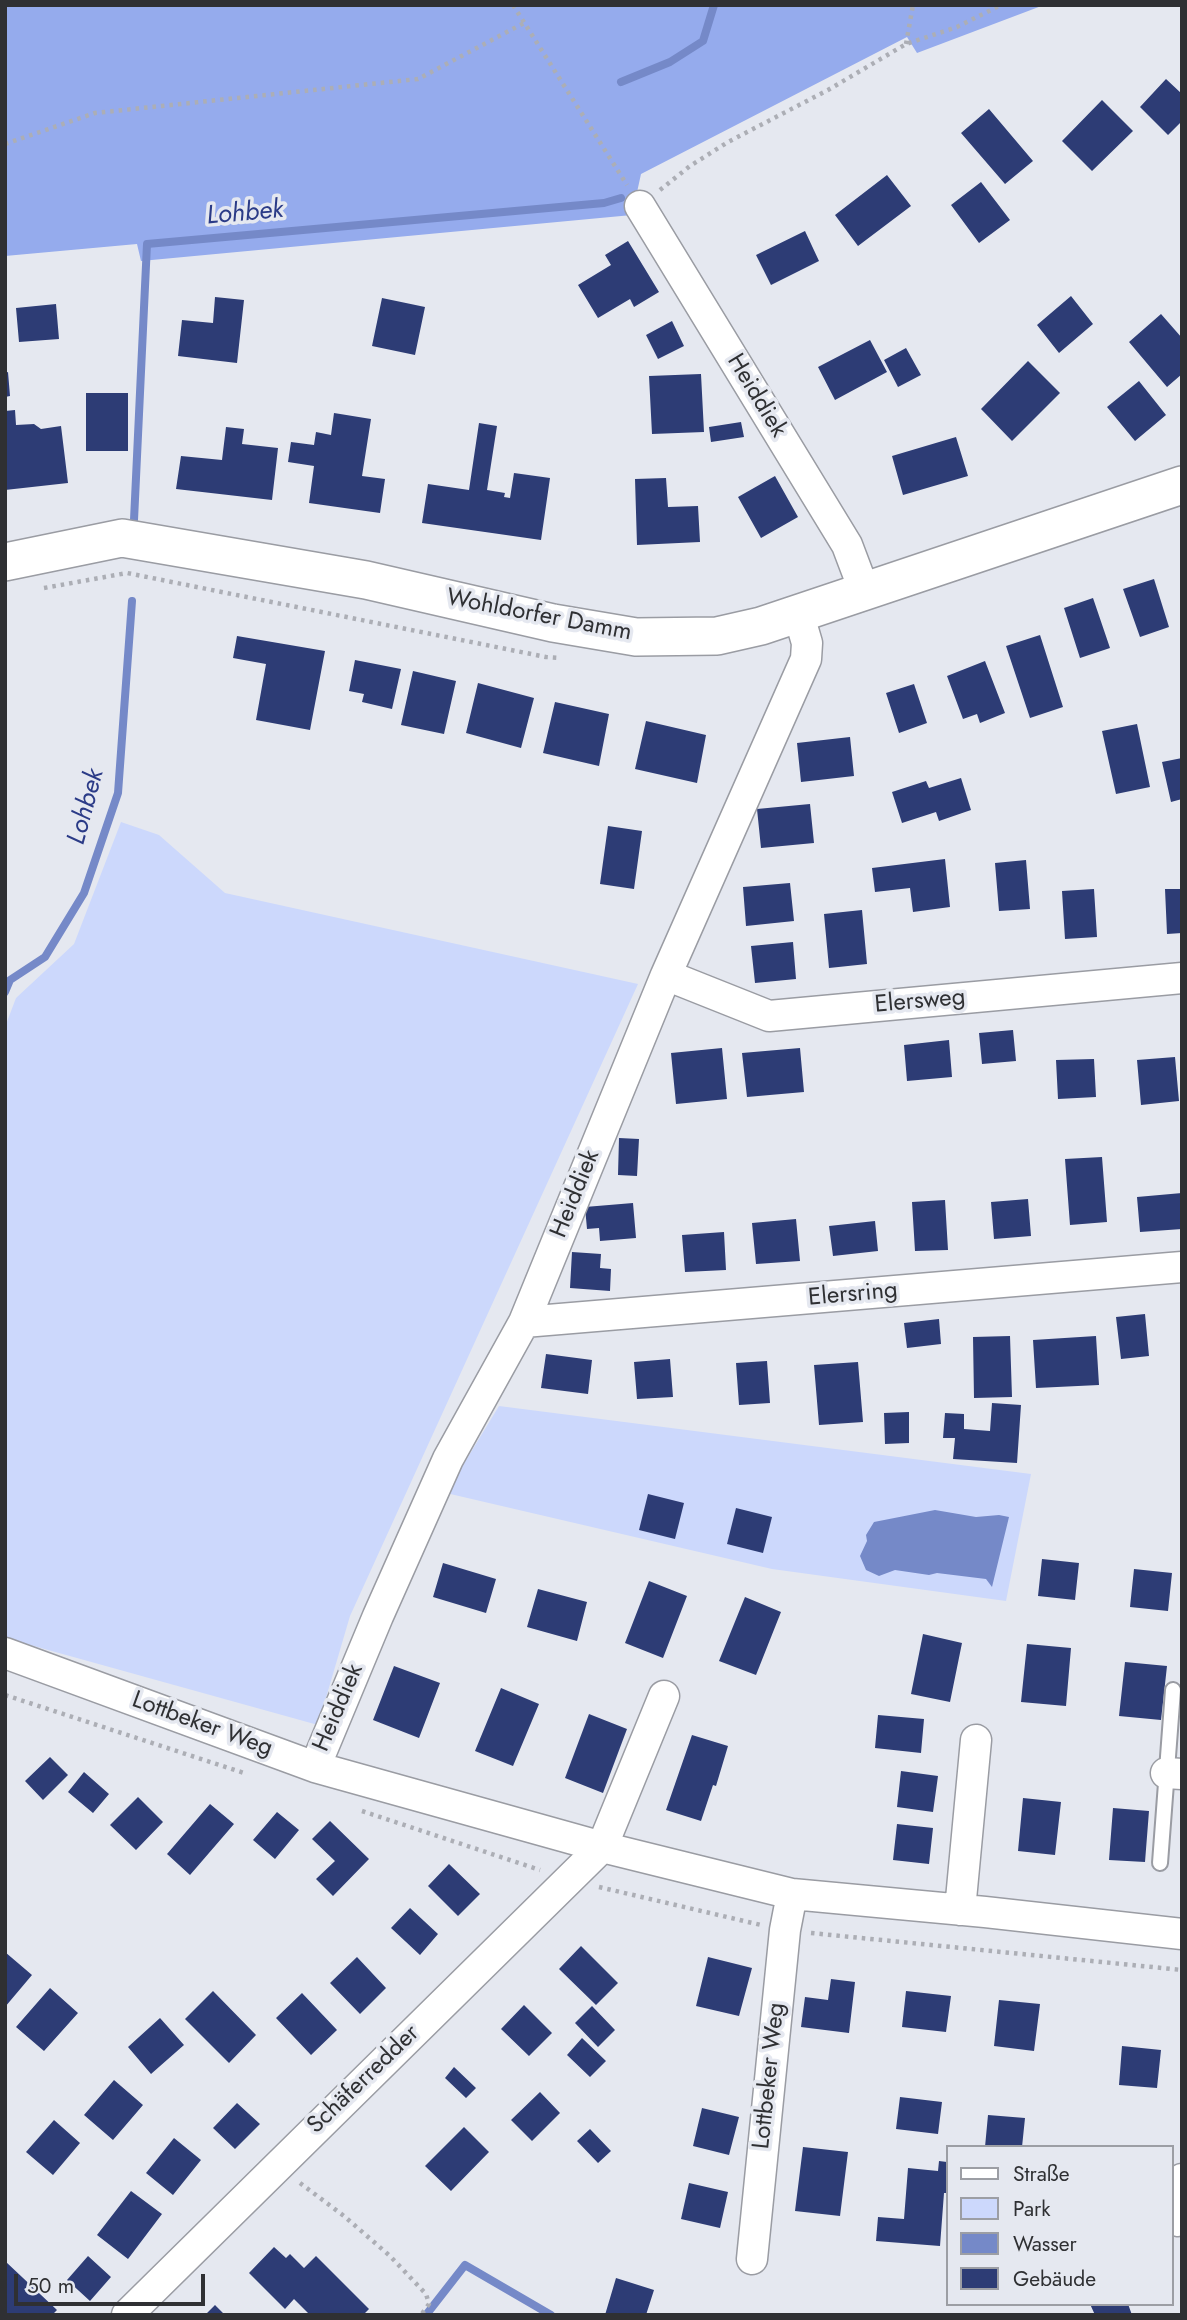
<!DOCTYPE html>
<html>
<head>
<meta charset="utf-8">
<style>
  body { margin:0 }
  #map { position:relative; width:1187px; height:2320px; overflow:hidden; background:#e5e8f0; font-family:Jost,sans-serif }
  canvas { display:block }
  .frame { position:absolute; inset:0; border:7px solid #2f3033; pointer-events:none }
  .legend { position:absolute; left:946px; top:2145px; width:228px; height:161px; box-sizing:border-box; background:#e5e8f0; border:2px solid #9c9ea4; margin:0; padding:9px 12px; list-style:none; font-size:21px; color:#2f3033 }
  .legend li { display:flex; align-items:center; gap:14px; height:35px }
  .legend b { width:35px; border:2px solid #9c9ea4 }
  .scale { position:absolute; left:14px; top:2274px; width:191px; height:32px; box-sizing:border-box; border:4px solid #2f3033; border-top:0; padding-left:9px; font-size:21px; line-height:24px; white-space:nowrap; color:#2f3033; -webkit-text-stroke:5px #e5e8f0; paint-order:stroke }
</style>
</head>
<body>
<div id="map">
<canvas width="1187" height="2320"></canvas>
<div class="frame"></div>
<ul class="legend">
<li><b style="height:9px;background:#fff"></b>Straße</li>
<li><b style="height:19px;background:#ccd8fc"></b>Park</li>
<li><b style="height:19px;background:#7589c8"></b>Wasser</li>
<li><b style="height:19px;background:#2d3c75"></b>Gebäude</li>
</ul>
<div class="scale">50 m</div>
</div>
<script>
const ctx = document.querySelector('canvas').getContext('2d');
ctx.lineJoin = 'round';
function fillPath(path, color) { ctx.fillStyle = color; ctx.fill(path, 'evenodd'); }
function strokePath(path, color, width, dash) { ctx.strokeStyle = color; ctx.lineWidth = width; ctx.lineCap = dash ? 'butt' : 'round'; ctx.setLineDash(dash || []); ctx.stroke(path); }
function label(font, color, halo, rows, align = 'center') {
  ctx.font = font + ' Jost,sans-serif'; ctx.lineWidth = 7; ctx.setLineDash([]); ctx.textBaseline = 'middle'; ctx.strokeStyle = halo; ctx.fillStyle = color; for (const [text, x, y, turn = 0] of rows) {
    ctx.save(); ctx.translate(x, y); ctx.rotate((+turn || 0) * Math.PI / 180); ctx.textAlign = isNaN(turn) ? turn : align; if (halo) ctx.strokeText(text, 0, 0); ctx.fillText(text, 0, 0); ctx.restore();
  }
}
const green = new Path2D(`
  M121,822L159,835L225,893L638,984L350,1616L318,1725L5,1638V1027L16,998L74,944Z
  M499,1406L1031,1474L1006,1601L772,1569L446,1493Z`);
const forest = new Path2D(`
  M5,5H1044L917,53L907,37L641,174L632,215L141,261L137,244L5,256Z`);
const water = new Path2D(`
  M935,1510L976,1517L999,1515L1009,1517L992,1587L986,1579L937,1573L929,1575L895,1570L879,1576L866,1570L860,1556L867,1541L866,1535L874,1522Z`);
const stream = new Path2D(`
  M621,82L670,62L703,41L714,5
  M134,520L147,244L604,203L621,198
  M5,992L10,980L45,957L84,893L118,793L132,601
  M426,2315L465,2265L551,2315`);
const building = new Path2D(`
  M1166,79L1182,94V121L1168,135L1140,107Z
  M1102,100L1133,131L1092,171L1062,141Z
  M989,109L1033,161L1005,184L961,133Z
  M887,175L911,206L858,246L835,215Z
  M981,182L1010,220L979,243L951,205Z
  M805,231L819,261L771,285L756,255Z
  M628,241L659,292L634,307L630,299L598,318L578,285L611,265L605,255Z
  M1071,296L1093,324L1059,353L1037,325Z
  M215,297L244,300L237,363L178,356L182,320L213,323Z
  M382,298L425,307L415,355L372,346Z
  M56,304L59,339L19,342L16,308Z
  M1161,314L1182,338V374L1167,387L1129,342Z
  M672,321L684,346L658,359L646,335Z
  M870,340L887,372L835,400L818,367Z
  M906,348L921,375L898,387L884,360Z
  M1028,361L1060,393L1012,441L981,409Z
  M8,372L10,396L5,397V373Z
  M701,374L704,432L652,434L649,376Z
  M1139,381L1166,415L1135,441L1107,407Z
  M86,393H128V451H86Z
  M15,410L16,425L34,424L41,429L61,426L68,483L5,490V411Z
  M334,413L371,419L362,476L385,479L380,513L309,503L314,466L288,462L291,442L314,445L316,432L331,435Z
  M741,422L744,437L711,442L709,427Z
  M479,423L497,426L487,490L505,493L504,497L510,498L514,473L550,478L541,540L422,523L428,484L469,490Z
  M226,427L244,429L242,444L278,448L272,500L176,489L181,456L222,460Z
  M956,437L968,476L903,495L892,456Z
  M775,476L798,517L761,538L738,497Z
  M666,478L668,507L698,506L700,542L637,545L635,479Z
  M1154,579L1169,627L1140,637L1123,589Z
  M1093,598L1110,648L1080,658L1064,608Z
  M1040,635L1063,707L1030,718L1006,646Z
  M237,636L325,651L310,730L256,720L266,664L233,658Z
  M355,660L401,669L392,709L362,702L364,694L349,691Z
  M985,661L1005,713L980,723L977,714L963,719L947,676Z
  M413,671L456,681L444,734L401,725Z
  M478,683L534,698L521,748L466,733Z
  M914,684L927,723L899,733L886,693Z
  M555,702L609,714L599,766L543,753Z
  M646,721L706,735L697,783L635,769Z
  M1137,724L1150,787L1116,794L1102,731Z
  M850,737L854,776L801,782L797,743Z
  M1182,758V799L1171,802L1162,762Z
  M961,778L971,810L939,821L936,812L902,823L892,792L926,781L929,788Z
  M810,804L814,843L761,848L757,809Z
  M608,826L642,831L634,889L600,884Z
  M945,859L950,907L913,912L910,888L875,892L872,868Z
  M1026,860L1030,909L999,911L995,863Z
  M790,883L794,921L746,926L743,887Z
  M1094,889L1097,937L1065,939L1062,891Z
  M1165,889H1182V933L1167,934Z
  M862,910L867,964L829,968L824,914Z
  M793,942L796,979L755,983L751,946Z
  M1013,1030L1016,1061L982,1064L979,1033Z
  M949,1040L952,1077L907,1081L904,1045Z
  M722,1048L727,1099L676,1104L671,1053Z
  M800,1048L804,1092L747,1097L742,1053Z
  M1175,1057L1179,1101L1141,1105L1137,1060Z
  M1094,1059L1096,1097L1058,1099L1056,1060Z
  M619,1138L639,1139L637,1176L618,1175Z
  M1102,1157L1107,1222L1070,1225L1065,1159Z
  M1182,1193V1229L1140,1232L1137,1197Z
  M1028,1199L1031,1236L994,1239L991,1202Z
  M945,1200L948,1250L915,1251L912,1202Z
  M633,1203L636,1238L600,1241L599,1228L587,1229L585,1207Z
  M796,1219L800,1261L756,1264L752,1223Z
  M875,1221L878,1251L833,1256L829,1226Z
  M724,1232L726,1270L685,1272L682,1235Z
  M572,1252L601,1254L600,1268L611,1269L610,1291L570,1288Z
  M1145,1314L1149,1356L1121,1359L1116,1317Z
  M939,1319L941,1344L907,1348L904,1323Z
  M1010,1336L1012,1397L974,1398L973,1337Z
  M1096,1336L1099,1385L1036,1388L1033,1340Z
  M546,1354L592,1360L588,1394L541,1388Z
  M670,1359L673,1397L637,1399L634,1362Z
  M767,1361L770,1403L739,1405L736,1363Z
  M858,1362L863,1422L819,1425L814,1365Z
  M992,1403L1021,1405L1017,1463L953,1459L955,1438H943L945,1413L964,1414V1429L990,1431Z
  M909,1412V1443L885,1444L884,1413Z
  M648,1494L684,1503L675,1539L639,1530Z
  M736,1508L772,1517L763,1553L727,1544Z
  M1042,1559L1079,1563L1075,1600L1038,1596Z
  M443,1563L496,1579L486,1613L433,1597Z
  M1134,1569L1172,1573L1168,1611L1130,1607Z
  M649,1581L687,1596L663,1658L625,1643Z
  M538,1589L587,1602L577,1641L527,1627Z
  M745,1597L781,1612L756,1675L719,1661Z
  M923,1634L962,1643L950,1702L911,1694Z
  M1027,1644L1071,1648L1066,1706L1021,1702Z
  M1125,1662L1167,1666L1161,1720L1119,1716Z
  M394,1666L440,1683L419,1738L373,1720Z
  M501,1688L539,1704L513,1766L475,1751Z
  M589,1714L627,1729L603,1793L565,1778Z
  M878,1715L924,1719L921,1753L875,1748Z
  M692,1735L728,1746L716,1786L713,1785L701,1821L666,1810Z
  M50,1757L68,1775L43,1800L25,1781Z
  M901,1771L938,1776L933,1812L897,1807Z
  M84,1772L109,1794L93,1813L68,1792Z
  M138,1797L163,1822L136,1850L110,1825Z
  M1023,1798L1061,1802L1055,1855L1018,1851Z
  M210,1804L234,1824L190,1875L167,1854Z
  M1113,1808L1149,1811L1145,1862L1109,1860Z
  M277,1812L299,1830L275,1859L253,1840Z
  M330,1821L369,1859L333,1896L316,1879L335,1861L312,1839Z
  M897,1824L933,1828L929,1864L893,1860Z
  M449,1864L480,1894L458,1916L428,1886Z
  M410,1908L438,1934L420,1955L391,1928Z
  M581,1946L618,1983L596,2005L559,1969Z
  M5,1952L32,1975L5,2007Z
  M357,1957L386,1988L360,2014L330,1983Z
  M708,1957L752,1968L739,2016L696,2006Z
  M831,1979L855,1982L849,2033L801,2027L805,1997L828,2000Z
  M50,1988L78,2013L44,2051L16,2027Z
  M213,1991L256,2035L229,2063L185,2019Z
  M906,1991L951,1996L946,2032L902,2027Z
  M302,1993L337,2030L311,2055L276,2018Z
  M999,2000L1040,2004L1034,2051L994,2046Z
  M524,2005L552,2033L529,2056L501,2029Z
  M592,2006L615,2030L598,2047L575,2023Z
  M160,2018L184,2045L151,2074L128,2047Z
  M582,2038L606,2061L590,2077L567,2055Z
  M1122,2046L1161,2050L1157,2088L1119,2085Z
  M454,2067L476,2088L466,2098L445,2078Z
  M114,2080L143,2105L113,2140L84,2115Z
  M540,2092L560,2113L532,2141L511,2120Z
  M900,2097L942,2102L938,2134L896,2129Z
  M237,2103L260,2124L235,2149L213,2128Z
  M702,2108L739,2117L729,2155L693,2146Z
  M988,2115L1025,2118L1022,2147H985Z
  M54,2120L80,2143L53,2175L26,2152Z
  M464,2127L489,2152L451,2191L425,2166Z
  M590,2129L611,2151L598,2163L577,2141Z
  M174,2138L201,2160L173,2195L146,2173Z
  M803,2147L848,2152L840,2216L795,2211Z
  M939,2161L947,2162V2193H944L940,2246L876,2241L878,2217L904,2219L908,2168L938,2171Z
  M689,2183L728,2192L720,2228L681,2219Z
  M131,2191L162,2214L128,2259L97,2235Z
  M274,2247L286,2258L290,2254L304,2268L316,2256L369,2309L363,2315H310L294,2299L285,2309L249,2273Z
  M88,2256L111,2277L90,2301L67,2280Z
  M5,2261L57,2310L52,2315H5Z
  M616,2278L654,2290L646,2315H605Z
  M1090,2304H1128L1132,2315H1095Z
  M215,2305L225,2315H205Z`);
const path = new Path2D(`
  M513,5L627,185
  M906,44L913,5
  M5,144L95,113L418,79L524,23
  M660,190L690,166L728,142L828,90L906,44L957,27L1001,5
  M44,588L127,573L546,657L561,658
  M5,1695L244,1773
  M362,1811L540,1870
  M599,1887L761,1925
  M811,1933L1182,1970
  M300,2183L344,2216L390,2256L426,2294L429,2304L421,2315`);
const service = new Path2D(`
  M1160,1863L1173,1690`);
const minor = new Path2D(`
  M640,206L847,545L864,590
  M666,975L769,1016L1182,978
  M524,1322L1182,1267
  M5,1653L315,1767L602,1847L792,1894L985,1912L1182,1934
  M315,1767L378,1616L448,1459L524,1322L666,975L806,659L807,643L798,612
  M1166,1773L1182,1774
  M960,1910L976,1740
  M1178,2221L1182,2179
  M752,2259L785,1930L792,1894
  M127,2315L602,1847L664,1696`);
const tertiary = new Path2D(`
  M5,562L122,538L366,580L553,623L636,637L717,636L761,626L1182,485`);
const streetNames = [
  ["Heiddiek",756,396,59],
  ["Wohldorfer Damm",539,616,11],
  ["Elersweg",920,1002,-5],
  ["Heiddiek",576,1194,-68],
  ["Elersring",853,1295,-5],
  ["Heiddiek",339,1708,-67],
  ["Lottbeker Weg",202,1725,20],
  ["Lottbeker Weg",770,2076,-84],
  ["Schäferredder",364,2080,-44]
];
const waterNames = [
  ["Lohbek",245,214,-5],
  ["Lohbek",87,807,-75]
];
fillPath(green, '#ccd8fc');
fillPath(forest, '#95abed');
fillPath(water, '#7589c8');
strokePath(stream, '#7589c8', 8);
fillPath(building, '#2d3c75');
strokePath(service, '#9a9ca3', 18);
strokePath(minor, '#9a9ca3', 33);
strokePath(tertiary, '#9a9ca3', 40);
strokePath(path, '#acaeb5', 4.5, [3.5, 5]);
strokePath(service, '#fff', 14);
strokePath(minor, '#fff', 30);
strokePath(tertiary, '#fff', 37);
label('24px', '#2f3033', '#e5e8f0', streetNames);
label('italic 26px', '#2b3b87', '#e5e8f0', waterNames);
</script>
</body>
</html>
